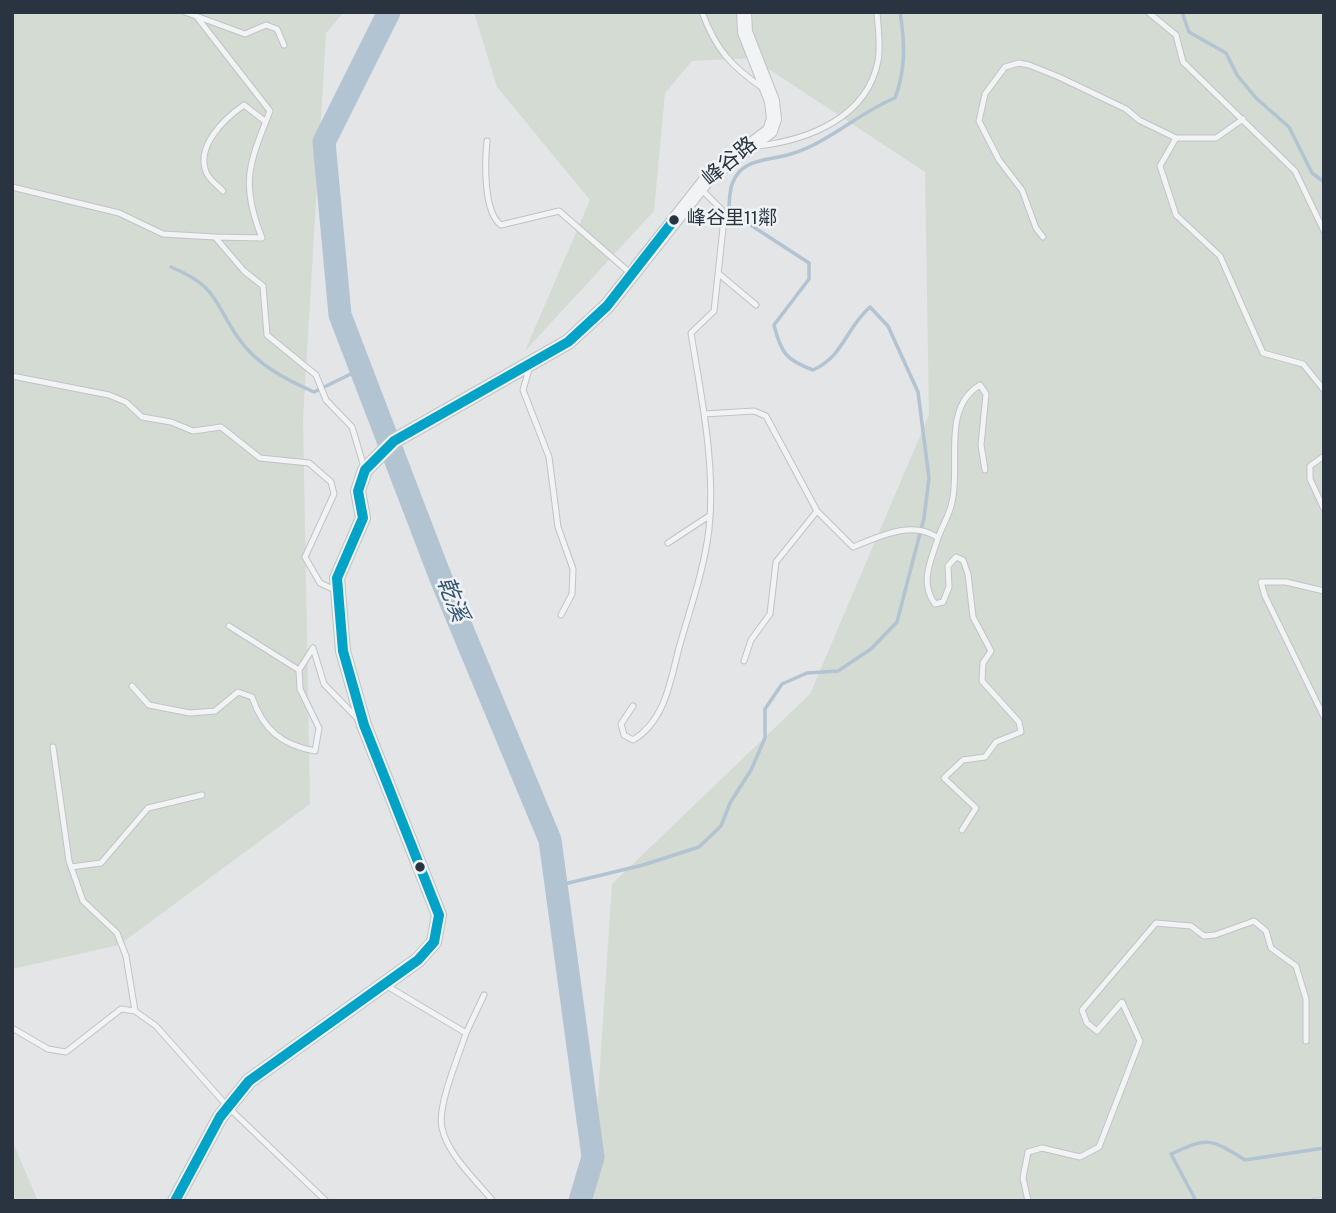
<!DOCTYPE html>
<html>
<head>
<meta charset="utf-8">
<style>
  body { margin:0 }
  #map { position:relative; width:1336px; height:1213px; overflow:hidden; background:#e3e5e7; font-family:Overpass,sans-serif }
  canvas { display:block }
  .frame { position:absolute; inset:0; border:14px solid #2a3440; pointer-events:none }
</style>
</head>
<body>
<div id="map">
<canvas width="1336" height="1213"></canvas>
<div class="frame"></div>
</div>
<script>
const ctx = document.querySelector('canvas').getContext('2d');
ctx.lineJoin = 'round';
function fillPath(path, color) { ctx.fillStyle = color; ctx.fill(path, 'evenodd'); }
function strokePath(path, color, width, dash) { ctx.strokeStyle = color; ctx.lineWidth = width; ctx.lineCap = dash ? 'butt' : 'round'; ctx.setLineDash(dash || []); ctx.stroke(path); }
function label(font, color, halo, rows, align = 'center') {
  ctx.font = font + ' Overpass,"Noto Sans TC",sans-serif'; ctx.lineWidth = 5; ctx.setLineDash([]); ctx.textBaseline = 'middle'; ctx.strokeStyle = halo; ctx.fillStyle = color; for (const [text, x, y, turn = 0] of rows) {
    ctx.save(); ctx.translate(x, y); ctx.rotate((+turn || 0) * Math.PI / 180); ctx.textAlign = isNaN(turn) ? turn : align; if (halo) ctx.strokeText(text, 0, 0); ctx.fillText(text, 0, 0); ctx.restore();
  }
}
const green = new Path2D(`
  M12,12H344L326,33L303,419L310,804L119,945L12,969Z
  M474,12H1324V1201H591L612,884L810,694L929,415L925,172L752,58L692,61L665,93L654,211L525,351L590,200L497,87Z
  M12,1140L38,1201H12Z`);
const stream = new Path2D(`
  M1182,12L1189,32L1226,53L1237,75L1256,98L1289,127L1312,173L1324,182
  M171,267C219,287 213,302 239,339C257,365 287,380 314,392L361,369
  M556,886L643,865L699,847L721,826L730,803L751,770L765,738V709L782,684L807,673L838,671L871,649L897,622L924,518L929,478L918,392L888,326L870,307C845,329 844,356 813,370C786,360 781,353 774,325L809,279V263L740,218L729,206C730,192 730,182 740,171C752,159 775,159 791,154C830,142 858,113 895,98C906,69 905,43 900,12
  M1196,1201L1171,1154C1208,1137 1210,1138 1245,1160L1324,1148`);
const river = new Path2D(`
  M389,12L324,142L340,315L440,576L550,840L593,1157L580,1201`);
const service = new Path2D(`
  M185,12L245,34L266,25L277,29L284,45
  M193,12L270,111C249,164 240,183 262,238L215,237L244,271L263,286L267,335L316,375L326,400L352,427L364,467
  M702,12C716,50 731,66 764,89
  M1148,12L1176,35L1183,62L1295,171L1324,231
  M1176,138L1160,166L1176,215L1220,256L1263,353L1303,364L1324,390
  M487,141C485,161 483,212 501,225L559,211L630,273
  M758,146C808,140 867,118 878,61C881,46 878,28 877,12
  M12,187L119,213L163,234L215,237
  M223,191C218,186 210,180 207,174C194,147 225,118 244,105L266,122
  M1043,237L1036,228L1022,190L999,160L979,121L985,94L1005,67L1019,63L1029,65L1059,77L1126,109L1139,120L1176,138H1216L1243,119
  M719,274L756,305
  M530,366L523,390L549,457L558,527L573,569L572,594L561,615
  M12,376L109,395L126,402L142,417L171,422L193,431L221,427L260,458L309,463L331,482L334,494L305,557L320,583L337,591
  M704,414L754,411L766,416L817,511L853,547C878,537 913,519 938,538C931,561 919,582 935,604L943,602L949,587L948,566L956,557L963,560L968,574L973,617L991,651L983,663L982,681L1019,722L1021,732L996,742L985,757L963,760L944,778L976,808L962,830
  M1324,456L1310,466V479L1324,509
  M938,538C942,526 950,514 952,502C961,465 941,408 980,385L986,394L981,445L985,470
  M668,543L709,516
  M1324,591L1286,582H1261L1265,596L1324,717
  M229,626L299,670
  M744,661L751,640L770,614L776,562L817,511
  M132,686L149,705L190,713L215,711L238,692L252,697C263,730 282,745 315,751L319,728L300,689L299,670L313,648L324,684L357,718
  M633,706L621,724L624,735L633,740C665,721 670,682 679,648C690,608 704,571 709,529C716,465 701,396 691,333L714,311L723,228L722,210L700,188
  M53,747L69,861L83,901L117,933L126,956L135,1011
  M71,867L101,863L148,808L202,795
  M387,986L466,1033C459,1056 437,1105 442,1128C448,1155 475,1179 492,1200
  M12,1028L48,1049L66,1052L121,1009L135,1011L156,1026L228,1107L326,1201
  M466,1033L484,995
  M1028,1201L1023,1178L1028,1152L1042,1148L1080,1157L1099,1147L1140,1041L1122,1002L1097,1031L1087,1023L1082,1010L1156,923L1191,926L1204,936L1215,935L1254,921L1266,931L1271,948L1296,966L1306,999V1041
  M1315,1201H1324`);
const tertiary = new Path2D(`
  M175,1201L220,1117L249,1081L418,960L434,942L439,915L364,725L343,651L337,578L363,518L358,491L365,470L394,441L568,342L607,306L708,178L770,131L774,119L772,101L745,32L744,12`);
const bus1 = new Path2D(`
  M175,1201L220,1117L249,1081L418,960L434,942L439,915L364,725L343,651L337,578L363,518L358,491L365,470L394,441L568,342L607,306L674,220`);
const markers = [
  [674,220,6,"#2a3440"],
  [420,867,6,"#2a3440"]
];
const busNames = [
  ["峰谷里11鄰",687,220]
];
const streetNames = [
  ["峰谷路",731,163,-40]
];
const waterNames = [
  ["乾溪",450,600,68]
];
fillPath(green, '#d4dbd3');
strokePath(stream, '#b2c3d1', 3.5);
strokePath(river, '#b2c3d1', 23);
strokePath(service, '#c1c3c5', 7);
strokePath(tertiary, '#c1c3c5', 16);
strokePath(service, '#f1f3f4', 5);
strokePath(tertiary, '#f1f3f4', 14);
strokePath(bus1, '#02a3c7', 10);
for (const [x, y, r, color] of markers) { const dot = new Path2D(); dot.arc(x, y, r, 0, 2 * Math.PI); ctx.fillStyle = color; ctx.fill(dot); strokePath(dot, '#f0f3f6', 2.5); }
label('19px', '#2a3440', '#f0f3f6', busNames, 'left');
label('21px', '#2a3440', '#f0f3f6', streetNames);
label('italic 23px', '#355572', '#f0f3f6', waterNames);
</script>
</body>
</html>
